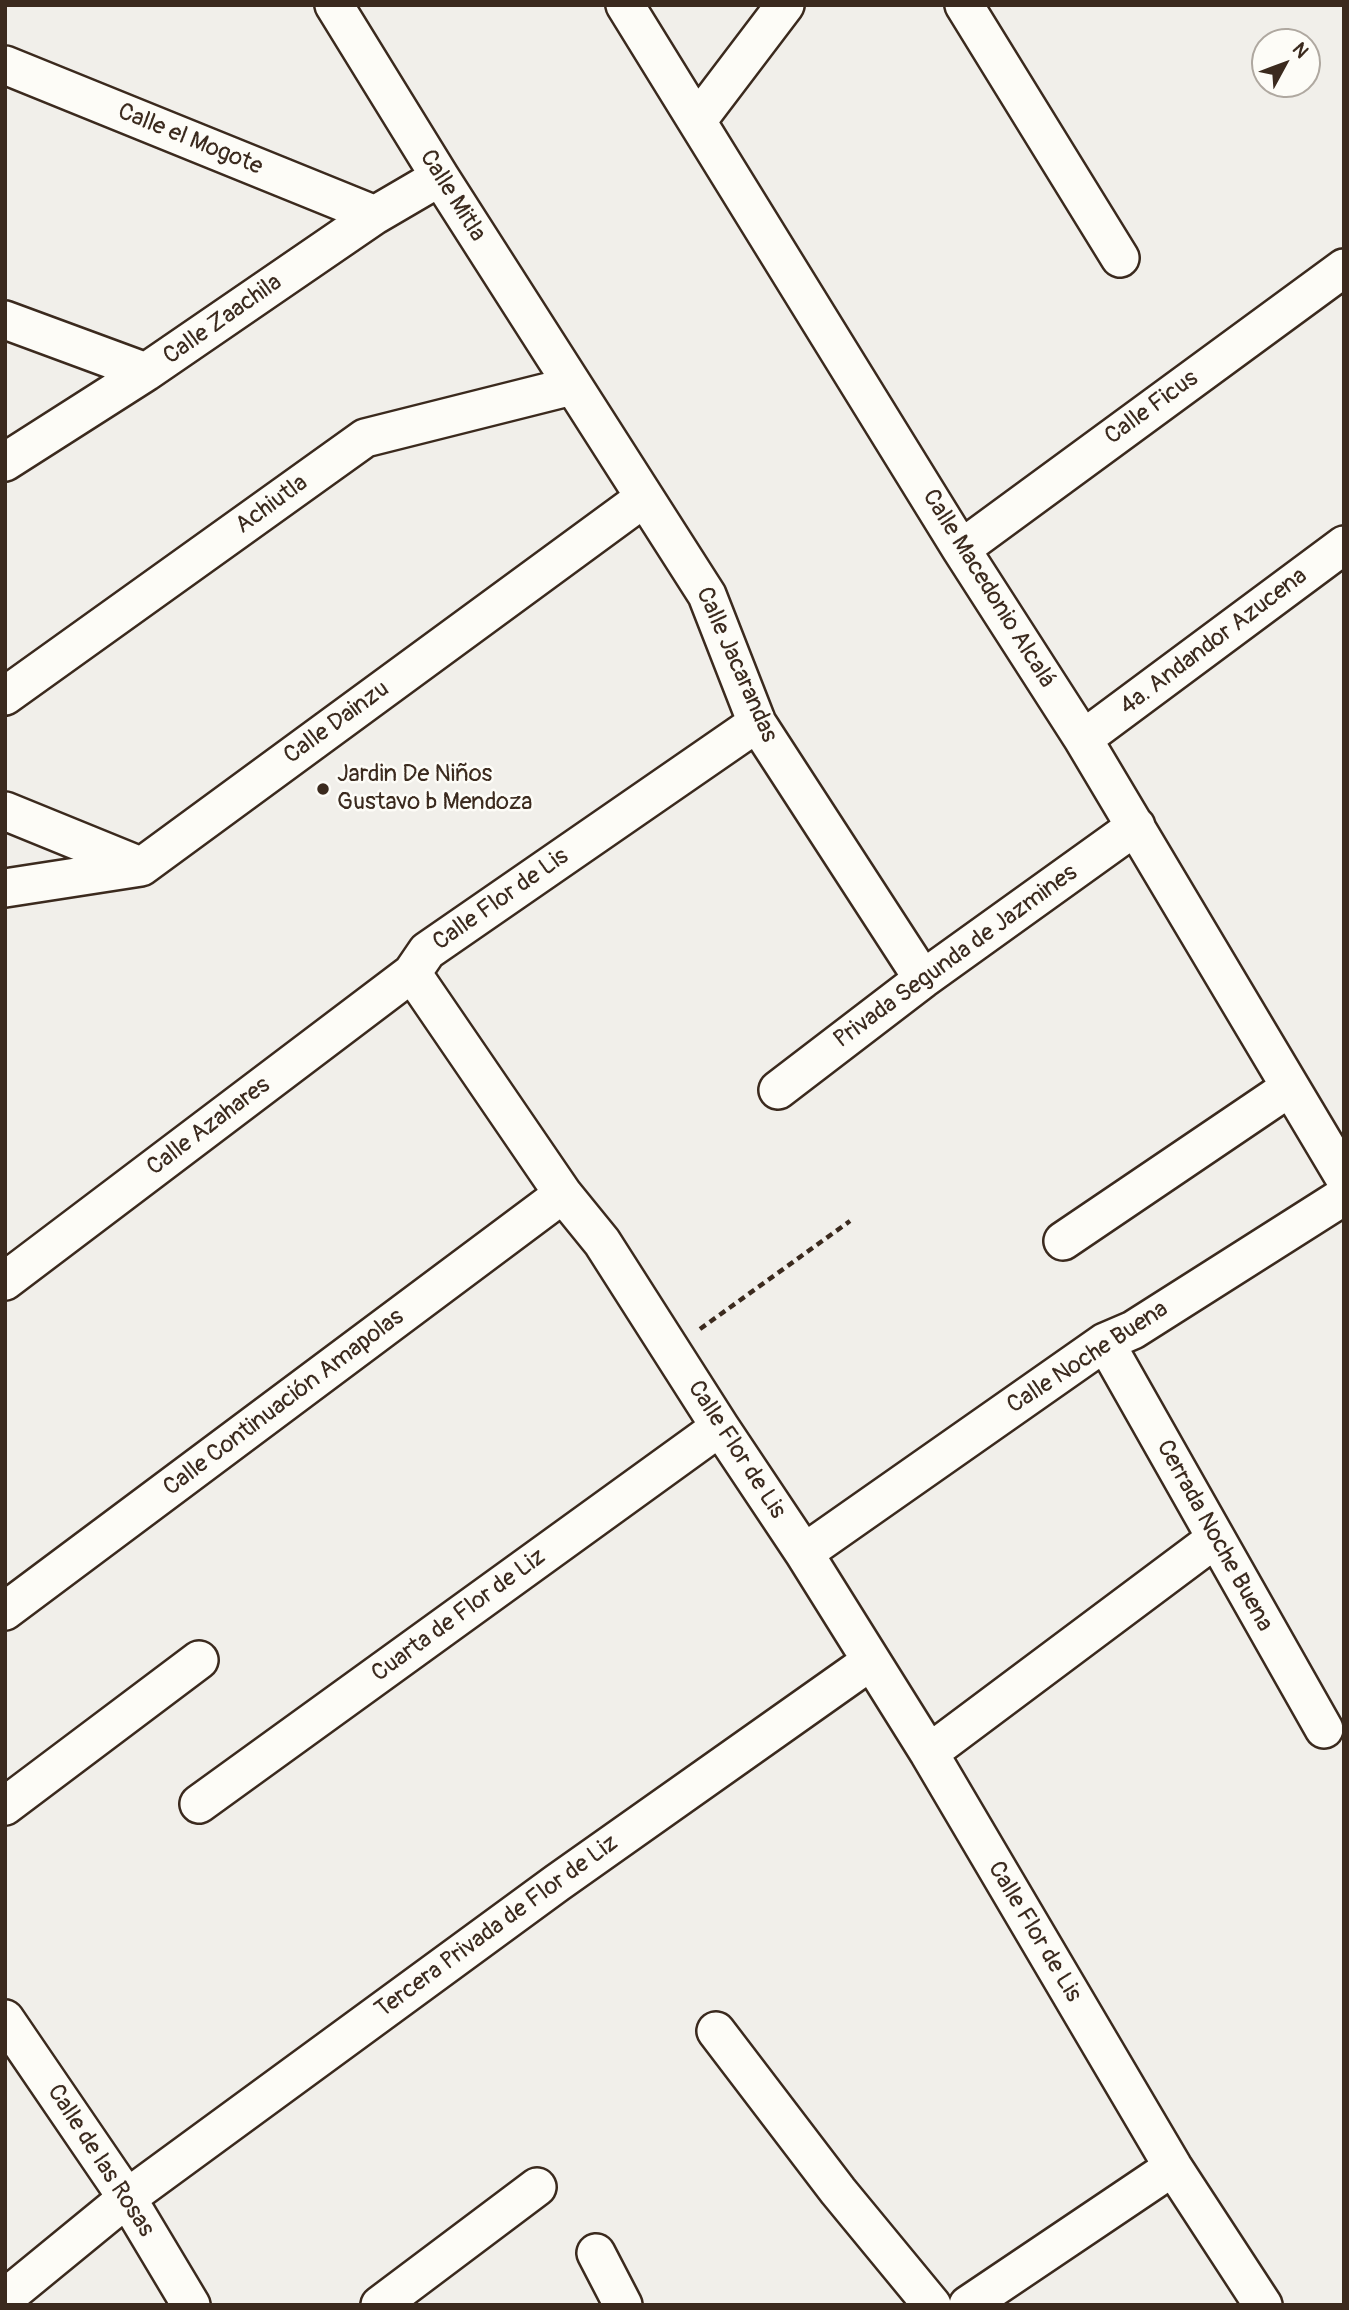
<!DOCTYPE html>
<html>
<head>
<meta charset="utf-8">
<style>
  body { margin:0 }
  #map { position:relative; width:1349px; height:2310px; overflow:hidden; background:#f1efea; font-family:Pangolin,sans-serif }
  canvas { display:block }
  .frame { position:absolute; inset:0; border:7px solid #3b2a1e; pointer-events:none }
  .north { position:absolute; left:1251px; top:28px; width:70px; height:70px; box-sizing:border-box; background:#fdfcf7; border:2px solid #afa8a0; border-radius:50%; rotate:49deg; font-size:19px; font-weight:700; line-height:28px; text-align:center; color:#3b2a1e }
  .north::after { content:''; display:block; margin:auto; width:24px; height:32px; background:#3b2a1e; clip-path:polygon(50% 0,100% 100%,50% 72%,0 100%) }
</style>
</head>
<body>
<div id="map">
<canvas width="1349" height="2310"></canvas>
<div class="frame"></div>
<div class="north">N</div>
</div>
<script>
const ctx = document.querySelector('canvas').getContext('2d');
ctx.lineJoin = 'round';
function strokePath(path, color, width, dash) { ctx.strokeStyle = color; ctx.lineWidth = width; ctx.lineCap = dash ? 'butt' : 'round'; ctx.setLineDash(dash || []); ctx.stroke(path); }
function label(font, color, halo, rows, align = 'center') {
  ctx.font = font + ' Pangolin,sans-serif'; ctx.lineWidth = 5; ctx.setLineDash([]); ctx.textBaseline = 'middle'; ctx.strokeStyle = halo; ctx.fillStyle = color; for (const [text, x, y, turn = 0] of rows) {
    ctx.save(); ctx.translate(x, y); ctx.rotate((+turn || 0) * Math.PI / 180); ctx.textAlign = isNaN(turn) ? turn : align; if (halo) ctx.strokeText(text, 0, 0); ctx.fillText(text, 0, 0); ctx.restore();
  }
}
const path = new Path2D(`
  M700,1329L850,1221`);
const minor = new Path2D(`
  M334,5L440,177L707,595L757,723L923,979
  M625,5L961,549L1083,739L1344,1177
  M964,5L1120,258
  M5,65L375,215
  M697,121L785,5
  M5,320L146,372
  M5,462L146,372L375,215L440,177
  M961,549L1344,268
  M5,696L365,438L572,386
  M1083,739L1344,545
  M5,811L140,866
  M5,888L141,867L644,498
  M412,973L563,1194L602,1242L720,1427L804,1553L929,1753L1173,2167L1263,2305
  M778,1090L923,979L1136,826
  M1063,1241L1289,1088
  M5,1281L412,973L427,951L757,723
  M1105,1342L1324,1729
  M804,1553L1105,1342L1133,1330L1344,1196
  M5,1611L563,1194
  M929,1753L1215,1539
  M199,1804L720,1427
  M5,1806L199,1660
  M5,2019L127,2198L191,2305
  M716,2031L838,2191L932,2305
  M596,2253L623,2305
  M5,2298L127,2198L557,1883L871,1661
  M380,2305L537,2187
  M968,2305L1173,2167`);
const markers = [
  [323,789,7,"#3b2a1e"]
];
const streetNames = [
  ["Calle el Mogote",190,140,22],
  ["Calle Mitla",452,196,58],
  ["Calle Zaachila",223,320,-35],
  ["Calle Ficus",1152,408,-36],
  ["Achiutla",272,505,-36],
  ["Calle Macedonio Alcalá",988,589,58],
  ["4a. Andandor Azucena",1214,642,-37],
  ["Calle Jacarandas",736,665,66],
  ["Calle Dainzu",337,723,-36],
  ["Calle Flor de Lis",501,900,-35],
  ["Privada Segunda de Jazmines",956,957,-36],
  ["Calle Azahares",209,1127,-37],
  ["Calle Noche Buena",1088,1358,-33],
  ["Calle Continuación Amapolas",284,1403,-37],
  ["Calle Flor de Lis",736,1450,57],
  ["Cerrada Noche Buena",1214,1536,61],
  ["Cuarta de Flor de Liz",459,1616,-36],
  ["Tercera Privada de Flor de Liz",497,1927,-36],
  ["Calle Flor de Lis",1034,1932,59],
  ["Calle de las Rosas",100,2161,57]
];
const poiNames = [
  ["Jardin De Niños",337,775],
  ["Gustavo b Mendoza",337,803]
];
strokePath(minor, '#3b2a1e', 42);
strokePath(path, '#3b2a1e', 4.5, [7, 5]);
strokePath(minor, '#fdfcf7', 37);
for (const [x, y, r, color] of markers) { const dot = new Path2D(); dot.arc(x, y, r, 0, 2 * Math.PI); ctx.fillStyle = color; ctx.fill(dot); strokePath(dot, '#fdfcf7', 2.5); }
label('24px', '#3b2a1e', '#fdfcf7', streetNames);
label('24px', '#3b2a1e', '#fdfcf7', poiNames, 'left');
</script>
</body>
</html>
